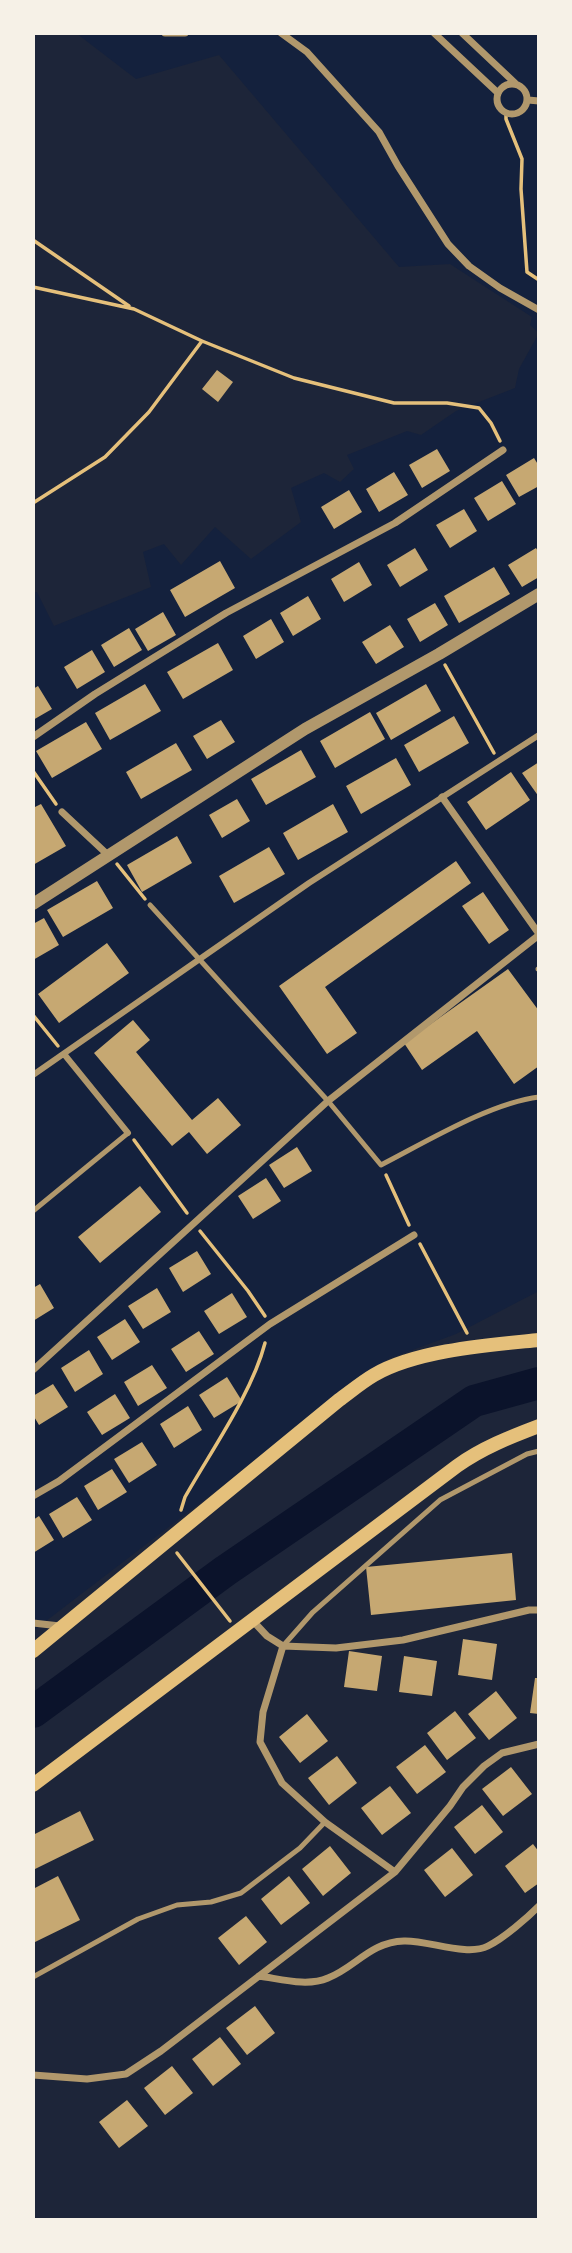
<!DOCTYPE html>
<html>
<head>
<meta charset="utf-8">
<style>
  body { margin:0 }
  #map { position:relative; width:572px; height:2253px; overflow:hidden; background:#14213d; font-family:"Noto Serif",serif }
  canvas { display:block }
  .frame { position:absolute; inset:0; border:35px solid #f6f1e7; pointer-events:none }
</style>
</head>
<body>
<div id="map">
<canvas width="572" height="2253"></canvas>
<div class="frame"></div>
</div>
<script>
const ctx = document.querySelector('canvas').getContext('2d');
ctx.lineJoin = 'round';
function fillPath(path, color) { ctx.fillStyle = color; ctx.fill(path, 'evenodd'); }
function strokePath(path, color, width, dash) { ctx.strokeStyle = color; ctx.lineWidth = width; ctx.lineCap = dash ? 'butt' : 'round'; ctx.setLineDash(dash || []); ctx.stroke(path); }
const green = new Path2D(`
  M33,33H76L136,79L219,55L399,267L450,264L532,317L530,325L539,333L519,369L515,388L456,411L421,435L407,431L347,455L354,469L340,482L324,473L291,488L301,522L251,559L215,527L181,565L164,544L143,552L151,587L54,626L37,592L33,593Z
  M539,1291V2220H33V1631L388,1359L456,1334Z`);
const river = new Path2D(`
  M33,1712L225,1571L474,1401L539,1383`);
const building = new Path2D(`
  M217,370L233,382L218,402L202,389Z
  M437,449L450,471L422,488L409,465Z
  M534,458L539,466V486L519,497L506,475Z
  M394,472L408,495L379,512L366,489Z
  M502,481L516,504L488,521L474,498Z
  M349,490L362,512L334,529L321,507Z
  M464,509L477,531L450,548L436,525Z
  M415,548L428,570L400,587L387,565Z
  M536,548L539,553V577L522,587L508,565Z
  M220,561L235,588L185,617L170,590Z
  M359,562L372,585L344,602L331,579Z
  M494,567L510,594L459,623L444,596Z
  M308,596L321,619L293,636L280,613Z
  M435,603L448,625L420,642L407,619Z
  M163,612L176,635L148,651L135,629Z
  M271,619L284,642L256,659L243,636Z
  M390,625L404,647L376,664L362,642Z
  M129,628L142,650L114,667L101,645Z
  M218,643L233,670L183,699L167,672Z
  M92,650L105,672L77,689L64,667Z
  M145,684L161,711L110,740L95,713Z
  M426,684L441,711L391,740L376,713Z
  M38,686L52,709L33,720V689Z
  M370,712L385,739L335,768L320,741Z
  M454,716L469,743L419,772L404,745Z
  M221,720L235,742L207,759L193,736Z
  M86,722L102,749L52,778L36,751Z
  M176,743L192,770L141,799L126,772Z
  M301,750L316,777L266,805L251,779Z
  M396,758L411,785L361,814L346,786Z
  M539,762V797L522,773Z
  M511,772L530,800L486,830L467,802Z
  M237,799L250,821L222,838L209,815Z
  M41,804L66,846L33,865V808Z
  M333,804L348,832L298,860L283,833Z
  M177,836L192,863L142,892L127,865Z
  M269,847L285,874L234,903L219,876Z
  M456,861L471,883L325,987L357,1033L327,1054L279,986Z
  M97,881L113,908L63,937L47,910Z
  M483,892L509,930L489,944L462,906Z
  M44,918L59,945L33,960V924Z
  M107,943L129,973L59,1023L38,994Z
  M508,969L539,1011V1066L514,1084L477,1031L422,1070L404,1043Z
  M133,1020L150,1040L136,1052L192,1120L218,1098L241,1125L207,1154L189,1132L172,1146L94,1053Z
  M297,1147L312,1171L284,1188L269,1165Z
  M266,1178L281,1201L253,1219L238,1196Z
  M140,1186L161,1212L100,1263L78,1237Z
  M197,1251L211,1274L183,1292L169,1268Z
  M40,1284L54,1308L33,1321V1288Z
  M157,1288L171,1312L143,1329L128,1306Z
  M232,1293L247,1317L219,1334L204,1311Z
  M125,1319L140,1342L112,1360L97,1337Z
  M199,1331L214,1354L186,1372L171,1349Z
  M89,1350L103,1374L75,1392L61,1368Z
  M152,1365L167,1388L138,1406L124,1382Z
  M227,1377L242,1401L214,1418L199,1395Z
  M53,1384L68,1407L39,1425L33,1415V1396Z
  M115,1394L130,1418L102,1435L87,1412Z
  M188,1406L202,1430L174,1448L160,1424Z
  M142,1442L157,1465L129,1483L114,1459Z
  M112,1469L127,1492L98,1510L84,1486Z
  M77,1497L92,1520L63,1538L49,1514Z
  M39,1516L54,1540L33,1553V1520Z
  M512,1553L516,1600L371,1615L366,1567Z
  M463,1639L497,1644L492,1680L458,1675Z
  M349,1651L382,1656L377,1691L344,1687Z
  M404,1656L437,1661L432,1696L399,1692Z
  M535,1678H539V1714L530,1713Z
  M496,1691L517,1718L489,1740L468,1714Z
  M455,1711L476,1738L447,1760L427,1733Z
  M307,1714L328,1741L300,1763L279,1737Z
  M425,1745L446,1772L417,1794L396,1767Z
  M337,1756L357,1783L329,1805L308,1778Z
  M511,1767L532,1794L503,1816L482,1789Z
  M390,1786L411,1813L382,1835L361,1808Z
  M482,1805L503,1832L475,1854L454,1827Z
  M80,1811L94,1840L33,1870V1835Z
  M533,1844L539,1852V1883L525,1893L505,1866Z
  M330,1846L351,1873L323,1896L302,1869Z
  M452,1848L473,1875L445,1897L424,1870Z
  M58,1876L80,1920L33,1943V1889Z
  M289,1876L310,1903L281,1925L261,1899Z
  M246,1916L267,1942L239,1965L218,1938Z
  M255,2006L275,2033L247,2055L226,2028Z
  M220,2037L241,2064L213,2086L192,2059Z
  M172,2066L193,2093L165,2115L144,2088Z
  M127,2100L148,2126L119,2148L99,2122Z`);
const path = new Path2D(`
  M506,113V119L522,159L521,189L527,272L539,280
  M33,240L129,306
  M33,287L134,309L202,341L294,378L394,403H447L479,408L491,423L500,441
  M33,503L105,457L149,412L202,341
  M445,665L494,753
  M33,771L56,804
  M117,864L145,899
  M33,1015L58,1046
  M134,1140L187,1213
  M386,1175L409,1225
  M200,1231L248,1291L265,1316
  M420,1244L467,1333
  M181,1510L185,1497C211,1451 252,1393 265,1343
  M177,1553L230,1621`);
const service = new Path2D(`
  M150,905L328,1101L381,1165C426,1142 490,1103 539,1097
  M538,969H539
  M33,1211L128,1133
  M283,1646L313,1612L440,1500L527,1454L539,1451
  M33,1977L138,1919L177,1905L211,1902L241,1893L300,1848L325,1822`);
const pedestrian = new Path2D(`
  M64,1054L128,1133
  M33,1075L309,883L539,735`);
const minor = new Path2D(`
  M165,33H185
  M281,33L307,52L379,132L398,166L448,244L469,266L500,288L539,310
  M434,33L498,93
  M462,33L515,83
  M497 99a15 15 0 1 1 30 0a15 15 0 1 1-30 0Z
  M528,100L539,101
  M33,737L95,694L226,613L395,523L503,450
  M442,797L539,934
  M62,812L108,855
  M33,1370L328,1101L539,935
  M33,1496L59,1481L270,1324L414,1235
  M252,1620L267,1636L283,1646L336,1648L403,1640L529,1610H539
  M33,1623L60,1626
  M283,1646L263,1712L260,1742L282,1783L325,1822L395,1872
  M259,1976C281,1979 307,1987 328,1978C356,1967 370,1942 404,1941C428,1940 467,1957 488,1946C504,1938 527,1918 539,1906
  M33,2075L87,2079L126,2074L161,2051L395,1872L450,1806L463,1787L484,1766L502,1753L539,1744`);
const tertiary = new Path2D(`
  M33,904L305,729L439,654L539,594`);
const secondary = new Path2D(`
  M33,1651L339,1400C350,1392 362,1382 374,1375C417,1350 490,1345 539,1340
  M33,1785L457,1466C482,1448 510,1437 539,1426`);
fillPath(green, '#1d2539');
strokePath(river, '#0b132b', 32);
fillPath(building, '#c6a872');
strokePath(path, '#e5c07b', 3.5);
strokePath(service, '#b1986c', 5);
strokePath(pedestrian, '#b1986c', 6);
strokePath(minor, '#b1986c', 7);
strokePath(tertiary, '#b1986c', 12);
strokePath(secondary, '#e5c07b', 14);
</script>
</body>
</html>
